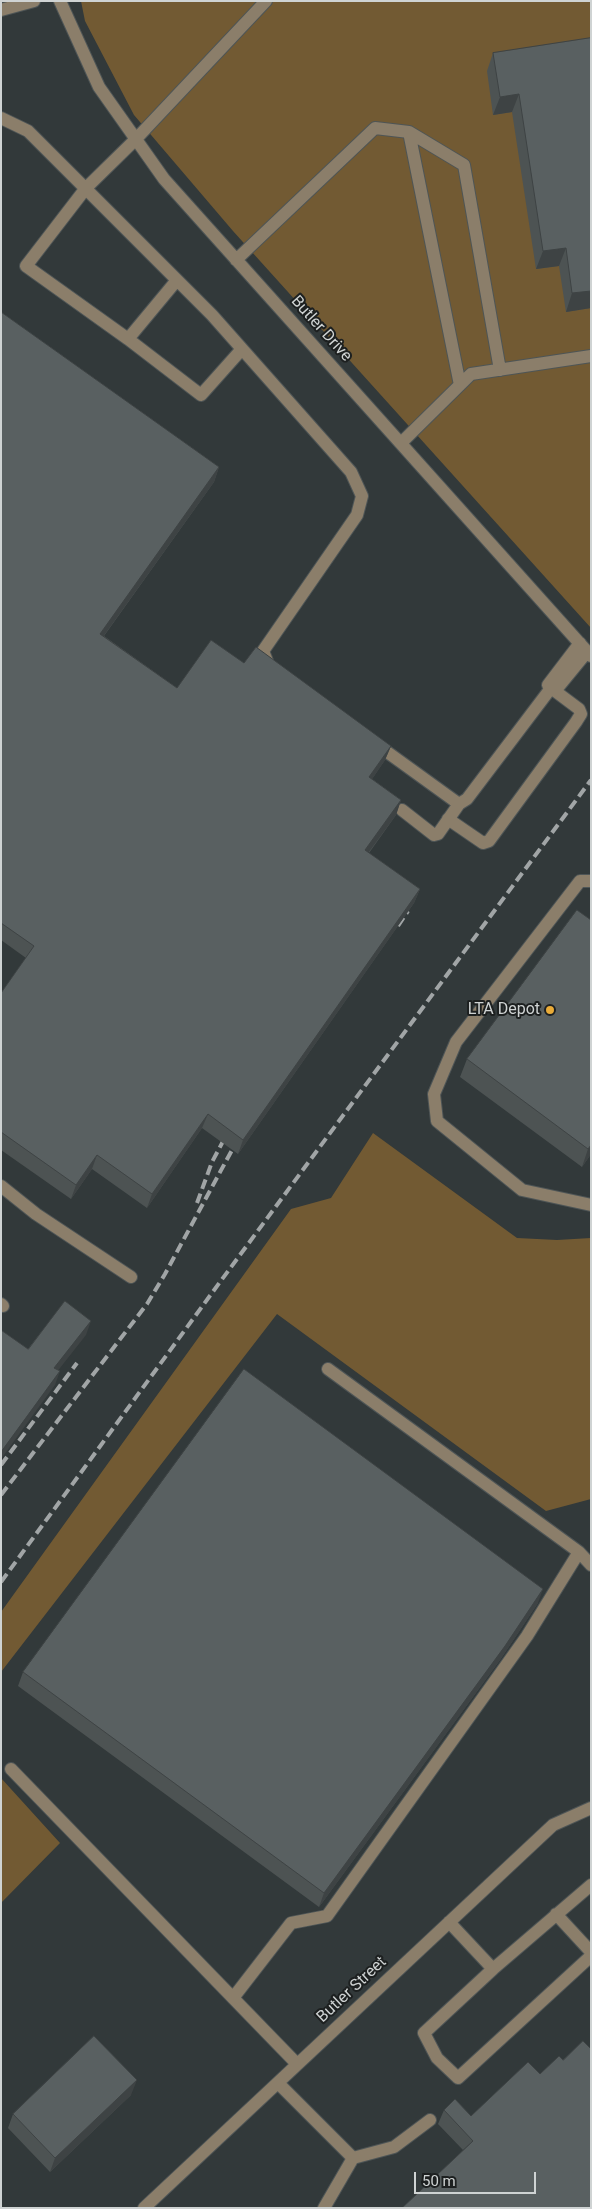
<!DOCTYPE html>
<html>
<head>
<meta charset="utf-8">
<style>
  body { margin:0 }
  #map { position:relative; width:592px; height:2209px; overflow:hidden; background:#32393a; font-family:Roboto,sans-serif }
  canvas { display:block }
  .frame { position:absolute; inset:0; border:2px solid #cfd3d3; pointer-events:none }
  .scale { position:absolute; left:414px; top:2172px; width:122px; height:22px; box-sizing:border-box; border:2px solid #cfd3d3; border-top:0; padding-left:6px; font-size:15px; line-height:18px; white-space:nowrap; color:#cfd3d3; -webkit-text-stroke:4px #1d2020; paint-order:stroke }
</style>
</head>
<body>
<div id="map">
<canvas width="592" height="2209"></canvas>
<div class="frame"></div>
<div class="scale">50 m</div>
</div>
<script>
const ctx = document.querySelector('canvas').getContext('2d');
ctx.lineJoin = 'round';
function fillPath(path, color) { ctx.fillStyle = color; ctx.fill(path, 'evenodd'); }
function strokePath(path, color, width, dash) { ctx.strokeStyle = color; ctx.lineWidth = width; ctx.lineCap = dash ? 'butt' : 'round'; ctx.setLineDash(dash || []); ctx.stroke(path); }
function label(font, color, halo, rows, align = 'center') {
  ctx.font = font + ' Roboto,sans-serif'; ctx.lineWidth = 4; ctx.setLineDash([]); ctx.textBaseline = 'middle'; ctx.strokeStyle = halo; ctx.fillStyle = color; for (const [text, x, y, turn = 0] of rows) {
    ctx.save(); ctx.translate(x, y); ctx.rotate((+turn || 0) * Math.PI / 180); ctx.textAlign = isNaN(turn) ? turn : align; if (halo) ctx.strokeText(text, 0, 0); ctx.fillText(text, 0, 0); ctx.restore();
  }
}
const green = new Path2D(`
  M81,1H591V628L233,231L134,115L85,21Z
  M373,1133L517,1238L557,1240L591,1238V1499L546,1511L277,1314L1,1672V1612L291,1209L331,1198Z
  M1,1778L60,1843L1,1903Z`);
const minor = new Path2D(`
  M60,1L99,87L164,179L591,656
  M1,10L34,1
  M1,118L28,131L212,315L351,472L362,496L357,515L263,651L269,666
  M409,132L464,165L500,370
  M236,260L375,128L409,132L460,385
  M177,280L128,339L26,266L86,188L136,139L266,1
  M128,339L201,395L242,349
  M401,443L471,374L591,356
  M548,685L580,643
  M555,691L587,652
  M376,744L459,804L467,799L551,688L579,709L581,714L576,722L489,841L483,843L448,819
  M402,810L434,835L438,834L459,804
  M591,881H580L456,1042L434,1094L437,1121L522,1190L591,1205
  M1,1186L36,1214L131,1277
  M1,1304L3,1306
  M328,1369L579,1552
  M11,1769L233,1998
  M591,1885L493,1969L424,2033L437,2058L458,2078L591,1956
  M556,1914L591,1952
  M449,1922L493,1969
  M297,2064L233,1998L291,1923L327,1916L527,1636L579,1552L591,1565
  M278,2083L353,2158L394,2147L430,2120
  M144,2208L553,1825L591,1808
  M324,2208L353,2158`);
const rail = new Path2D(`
  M398,926L408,911
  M197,1203L212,1162L229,1130
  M1,1465L77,1363
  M1,1495L147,1304L165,1274L232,1150L240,1139
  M1,1582L220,1282L591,780`);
const wall = new Path2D(`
  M591,38V308L566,312L559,266L536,269L512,112L493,115L487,71L493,53Z
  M1,312L219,467L214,482L104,636L177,688L244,663L391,746L385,760L372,779L401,800L396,815L369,853L420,889L414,903L238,1154L202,1128L147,1208L92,1169L71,1199L1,1150V993L26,958L1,940Z
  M591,920V1154L582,1167L460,1077L467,1059Z
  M538,1603L500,1660L319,1907L18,1686L23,1672Z
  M563,2060L463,2150L438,2124L444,2110L471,2116Z
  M131,2095L50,2172L8,2128L13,2114Z`);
const shadedWall = new Path2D(`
  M519,94L512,112L493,115L500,97Z
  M566,248L559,266L536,269L543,251Z
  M591,291V308L566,312L572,293Z
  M219,467L214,482L95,648L100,634Z
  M391,746L385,760L364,791L369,777Z
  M401,800L396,815L360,864L365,850Z
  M420,889L414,903L238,1154L243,1140Z
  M208,1114L202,1128L147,1208L152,1194Z
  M591,1145V1154L582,1167L588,1149Z
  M97,1155L92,1169L71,1199L76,1185Z
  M91,1321L86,1335L49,1382L54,1368Z
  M60,1371L55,1385L1,1459V1452Z
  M543,1589L538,1603L500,1660L319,1907L324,1893Z
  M137,2080L131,2095L50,2172L55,2158Z`);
const building = new Path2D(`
  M591,38V291L572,293L566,248L543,251L519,94L500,97L493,53Z
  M1,312L219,467L100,634L177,688L211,640L244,663L256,647L391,746L369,777L401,800L365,850L420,889L243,1140L208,1114L152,1194L97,1155L76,1185L1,1132V993L34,946L1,923Z
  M577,910L591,920V1145L588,1149L467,1059Z
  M65,1301L91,1321L54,1368L60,1371L1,1452V1330L28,1349Z
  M244,1369L543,1589L505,1646L324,1893L23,1672Z
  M94,2036L137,2080L55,2158L13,2114Z
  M583,2041L591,2049V2208H402L473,2141L444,2110L455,2099L471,2116L528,2062L540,2074L559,2056L563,2060Z`);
const markers = [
  [550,1010,5,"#e9ab38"]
];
const streetNames = [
  ["Butler Drive",321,329,48],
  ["Butler Street",352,1990,-43]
];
const poiNames = [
  ["LTA Depot",540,1010]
];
fillPath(green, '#725a33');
strokePath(minor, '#4e5556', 14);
strokePath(minor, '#8b7e6a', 12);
strokePath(rail, '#a1a5a6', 4, [10, 5]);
fillPath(wall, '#4d5353');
fillPath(shadedWall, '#3e4344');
fillPath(building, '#596061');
strokePath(building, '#3e4344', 1);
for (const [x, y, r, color] of markers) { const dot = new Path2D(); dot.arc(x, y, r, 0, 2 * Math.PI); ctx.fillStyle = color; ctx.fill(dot); strokePath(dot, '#1d2020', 2); }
label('16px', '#cfd3d3', '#1d2020', streetNames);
label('16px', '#cfd3d3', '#1d2020', poiNames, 'right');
</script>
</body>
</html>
